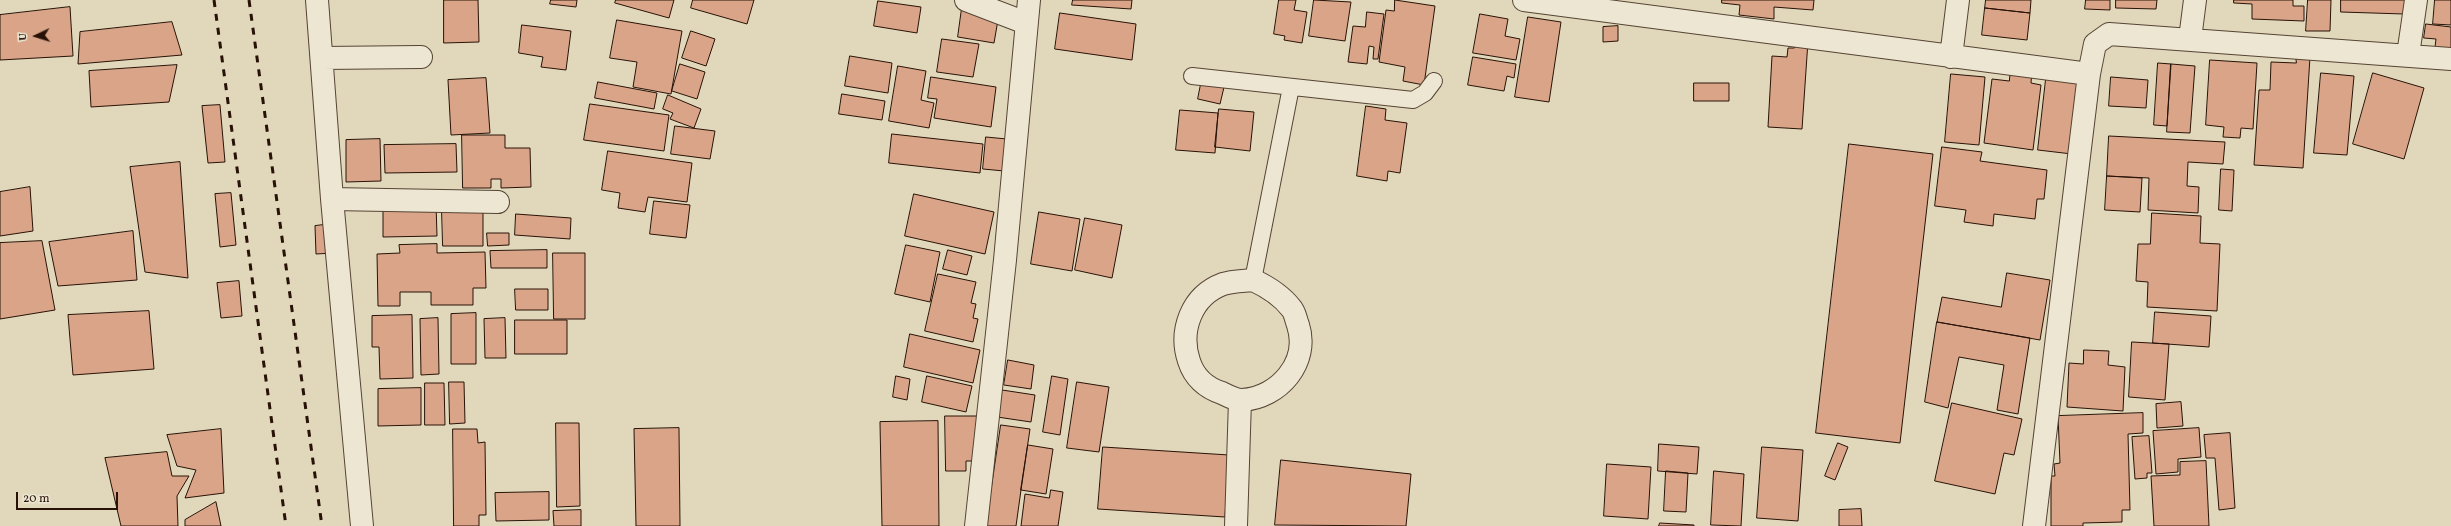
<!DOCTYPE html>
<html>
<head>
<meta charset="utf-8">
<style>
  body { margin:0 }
  #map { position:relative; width:2451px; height:526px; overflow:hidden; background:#e1d8bb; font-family:Vollkorn,serif }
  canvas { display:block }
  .north { position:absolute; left:16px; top:16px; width:40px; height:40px; -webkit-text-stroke:3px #ece6d3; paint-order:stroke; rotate:266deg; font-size:11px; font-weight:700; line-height:16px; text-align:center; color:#281207 }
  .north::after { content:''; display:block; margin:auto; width:14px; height:18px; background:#281207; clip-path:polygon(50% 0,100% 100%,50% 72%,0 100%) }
  .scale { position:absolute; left:16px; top:492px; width:102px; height:18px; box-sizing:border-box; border:2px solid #281207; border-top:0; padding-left:5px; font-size:12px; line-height:14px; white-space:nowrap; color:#281207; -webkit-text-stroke:3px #ece6d3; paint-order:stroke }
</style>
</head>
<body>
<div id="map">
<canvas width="2451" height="526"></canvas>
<div class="north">U</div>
<div class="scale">20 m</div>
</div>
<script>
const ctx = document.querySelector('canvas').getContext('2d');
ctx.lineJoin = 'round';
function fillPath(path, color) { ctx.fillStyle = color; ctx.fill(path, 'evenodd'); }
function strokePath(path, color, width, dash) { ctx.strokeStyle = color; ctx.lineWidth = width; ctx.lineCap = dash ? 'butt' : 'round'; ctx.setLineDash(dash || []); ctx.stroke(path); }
const building = new Path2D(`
  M444,0H478L479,42L444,43Z
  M551,0H577L576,7L550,4Z
  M616,0H674L669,18L615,3Z
  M693,0H754L747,24L691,8Z
  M1073,0H1132L1131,9L1072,5Z
  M1279,0H1296L1294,10L1307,12L1302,43L1284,40L1285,36L1274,34Z
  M1314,0L1351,2L1345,41L1309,36Z
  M1395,0L1435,6L1424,85L1403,81L1405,67L1379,62L1386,10L1394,11Z
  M1722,0H1814L1813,10L1774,7V19L1739,15L1740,5L1722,3Z
  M1986,0H2031L2030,13L1985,8Z
  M2086,0H2110V10L2085,9Z
  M2116,0H2157L2156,9L2116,8Z
  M2234,0H2293V6H2304V21L2252,19V4L2234,3Z
  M2308,0H2331L2330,31H2306Z
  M2341,0H2405L2404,14L2341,12Z
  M2435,0H2451V25L2433,24Z
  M878,1L921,7L917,33L874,26Z
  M70,7L73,56L0,60V15Z
  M962,8L999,14L994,43L958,37Z
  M1985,8L2030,13L2027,40L1982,35Z
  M1367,12L1384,14L1378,59H1373L1374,47L1369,46L1367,64L1348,62L1353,26L1365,27Z
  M1060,13L1136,24L1132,60L1055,49Z
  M1480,14L1508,19L1505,36L1520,39L1516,60L1473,53Z
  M1528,17L1561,22L1549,102L1515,97Z
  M617,20L682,31L671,94L633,87L637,62L610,58Z
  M172,22L182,55L78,64L80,32Z
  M2426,24L2451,27V49L2435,47L2436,39L2424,38Z
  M522,25L571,31L566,70L541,67L543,57L519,53Z
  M1618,26V41L1603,42V27Z
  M691,31L715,39L706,66L682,58Z
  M942,39L979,44L973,77L937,72Z
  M1795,40L1808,41L1802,129L1768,127L1772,56L1787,57L1788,48H1794Z
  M850,56L892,63L888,93L845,86Z
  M2296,56L2310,57L2303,168L2254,165L2259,90H2270L2271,62L2296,63Z
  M1473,57L1516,64L1514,78L1507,76L1504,91L1468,85Z
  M2210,60L2257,63L2253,129L2241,128L2240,138L2223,137L2224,127L2206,125Z
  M2158,63L2171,64L2167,126L2154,125Z
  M680,64L705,72L697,99L672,91Z
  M2171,64L2195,66L2190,133L2167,132Z
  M177,65L169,102L91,107L89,71Z
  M898,66L926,71L921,100L934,103L929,128L889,121Z
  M2011,67L2032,70L2031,83L2041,85L2033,150L1984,143L1992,79L2009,81Z
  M2321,73L2354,76L2347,155L2314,153Z
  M2373,73L2424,88L2404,159L2353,144Z
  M1951,74L1985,77L1979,145L1945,142Z
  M931,77L996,87L991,127L934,118L937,99L928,98Z
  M2111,77L2148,80L2146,108L2109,106Z
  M486,78L490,133L451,135L448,80Z
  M1202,79L1225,83L1220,104L1198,99Z
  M2046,79L2080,83L2072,154L2038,150Z
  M598,82L657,93L654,109L595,98Z
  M1694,83H1729V101H1694Z
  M842,94L885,101L882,120L839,114Z
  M668,95L701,109L694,128L670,119L673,113L663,109Z
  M590,104L669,115L664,151L584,140Z
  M220,105L225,162L208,163L202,106Z
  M1366,106L1386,109L1385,120L1407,123L1400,173L1388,171L1387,181L1357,176Z
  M1219,109L1254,112L1250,151L1215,147Z
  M1180,110L1218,113L1215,153L1176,150Z
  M675,126L715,131L710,159L671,154Z
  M892,134L983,144L980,173L889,163Z
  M462,135H505V148H530L531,187L501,188V179H491V188H463Z
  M2109,136L2225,142L2223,164L2188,162L2187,186L2199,187L2198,213L2148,210L2149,178L2107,176Z
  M986,137L1007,139L1004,171L983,169Z
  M380,139L381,181L346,182V140Z
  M456,144L457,172L385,173L384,145Z
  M1849,144L1933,154L1900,443L1816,433Z
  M1942,147L1982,152L1980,161L2047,170L2044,199H2037L2035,219L1994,214L1993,226L1964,222L1966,210L1935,206Z
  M608,151L692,163L687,202L648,197L645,212L618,208L620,193L602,190Z
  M180,162L188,278L145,272L130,167Z
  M2221,169L2234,170L2232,211L2219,210Z
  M2107,176L2142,178L2140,212L2105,210Z
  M30,187L33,231L0,236V192Z
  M231,193L236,245L220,247L215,194Z
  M914,194L994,212L985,254L905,236Z
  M654,201L690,205L686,238L650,234Z
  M436,203L437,236L383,237V204Z
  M442,212H483V246H443Z
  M1039,212L1080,219L1072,271L1031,264Z
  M2152,213L2201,216L2200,243L2220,244L2217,311L2147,307L2148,282L2136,281L2138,244H2150Z
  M516,214L571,218L570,239L515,235Z
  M1085,218L1122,225L1112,278L1075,270Z
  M332,224L333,253L316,254L315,226Z
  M133,231L137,280L58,286L49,242Z
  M487,233H509V245L488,246Z
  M42,241L55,310L0,319V243Z
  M437,244V253L485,252L486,288H473V305H431V292H400V306H378L377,254L400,253L399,245Z
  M906,245L940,252L930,302L895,294Z
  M547,250V268H491L490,251Z
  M948,250L972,256L967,275L943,269Z
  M553,253H585V319H554Z
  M2007,273L2050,280L2040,340L1937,322L1942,297L2001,307Z
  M938,274L976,282L971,303L976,304L973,318L978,319L973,342L925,331Z
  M239,281L242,316L221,318L217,283Z
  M515,289H548V310H516Z
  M149,311L154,369L73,375L68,315Z
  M2155,312L2211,316L2209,347L2153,343Z
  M476,313V364H451V314Z
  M412,315L413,378L380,379L379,347H372V316Z
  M438,318L439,374L421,375L420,319Z
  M505,318L506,358H485L484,319Z
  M515,320H567V354H515Z
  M1937,322L2030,338L2018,414L1997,410L2004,365L1959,357L1948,408L1925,402Z
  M910,334L980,350L973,383L904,367Z
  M2132,342L2169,344L2165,400L2129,397Z
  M2084,350L2109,351L2108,365L2125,367L2123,411L2067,407L2069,363L2083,364Z
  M1008,360L1034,365L1031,389L1004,385Z
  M896,376L910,379L907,400L893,397Z
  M927,376L972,386L966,412L922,402Z
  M1052,376L1068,379L1060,435L1043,432Z
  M449,382H464L465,423L450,424Z
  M1077,382L1109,387L1099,452L1067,448Z
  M425,383H444L445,425H425Z
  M421,388V425L378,426V389Z
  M1002,390L1035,395L1031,422L997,417Z
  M2181,402L2183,426L2157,428L2156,404Z
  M1952,403L2022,419L2014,455L2004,453L1995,494L1935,481Z
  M2143,413V433L2128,434L2130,510H2122V522L2083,523V526H2051V476H2055L2054,464L2060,463L2058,416Z
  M945,416H977L978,461H966V471H946Z
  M938,421L939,526H882L880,422Z
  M556,423H579L580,506L557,507Z
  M1001,425L1030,429L1021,490L1016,526H986Z
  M679,428L680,526H636L634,429Z
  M2199,428L2201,457L2178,459V472L2156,474L2153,431Z
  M221,429L224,493L185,498L196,470L177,466L167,435Z
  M453,429H477L478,443L485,442L486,515H479V526H454Z
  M2230,433L2235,508L2219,510L2215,458H2206L2204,435Z
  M2149,436L2152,473H2147V478L2135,479L2132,437Z
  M1838,443L1848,447L1835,480L1825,476Z
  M1659,444L1699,447L1697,474L1658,471Z
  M1028,445L1053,449L1046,494L1021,490Z
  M1103,447L1229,455L1225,517L1098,509Z
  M1762,447L1803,450L1798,521L1757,518Z
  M167,452L172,476H189L177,496L178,526H121L105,458Z
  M1281,460L1411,474L1406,526L1275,525Z
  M2206,461L2209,526H2154L2151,476L2180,475V462Z
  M1607,464L1651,467L1648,519L1604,516Z
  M1666,471L1688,473L1686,512L1664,511Z
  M1714,471L1744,474L1741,526L1711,525Z
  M1051,490L1063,492L1058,526H1021L1025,494L1049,498Z
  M549,492V520L496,521L495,493Z
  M216,502L221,526H185V520Z
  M1861,509L1862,526H1839V510Z
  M581,510V526H554L553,511Z
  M1660,523L1694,525V526H1659Z`);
const lane = new Path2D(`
  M1192,76L1413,100L1425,93L1434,81
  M1253,280L1291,87`);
const street = new Path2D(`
  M317,0L332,199L362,526
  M966,0L1026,23
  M1524,0L2089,74
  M2190,39L2195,0
  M2408,55L2416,0
  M1951,57L1958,0
  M322,58L421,57
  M332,199L498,202
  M1253,280C1268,287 1281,295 1291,308C1295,312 1296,320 1298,325C1310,362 1279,398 1242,400C1235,400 1228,396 1222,393C1206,388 1194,377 1189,361C1179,331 1191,296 1223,284C1232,281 1244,281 1253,280Z
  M976,526L1005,260L1029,0
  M1236,526L1240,400
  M2034,526L2089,74L2095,44L2109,34L2451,59`);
const rail = new Path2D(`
  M214,0L286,526
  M249,0L322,526`);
fillPath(building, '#d9a487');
strokePath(building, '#281207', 1);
strokePath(lane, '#564434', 18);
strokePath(street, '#564434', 24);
strokePath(lane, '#ece6d3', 16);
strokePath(street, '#ece6d3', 22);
strokePath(rail, '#281207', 3, [7, 7]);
</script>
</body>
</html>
